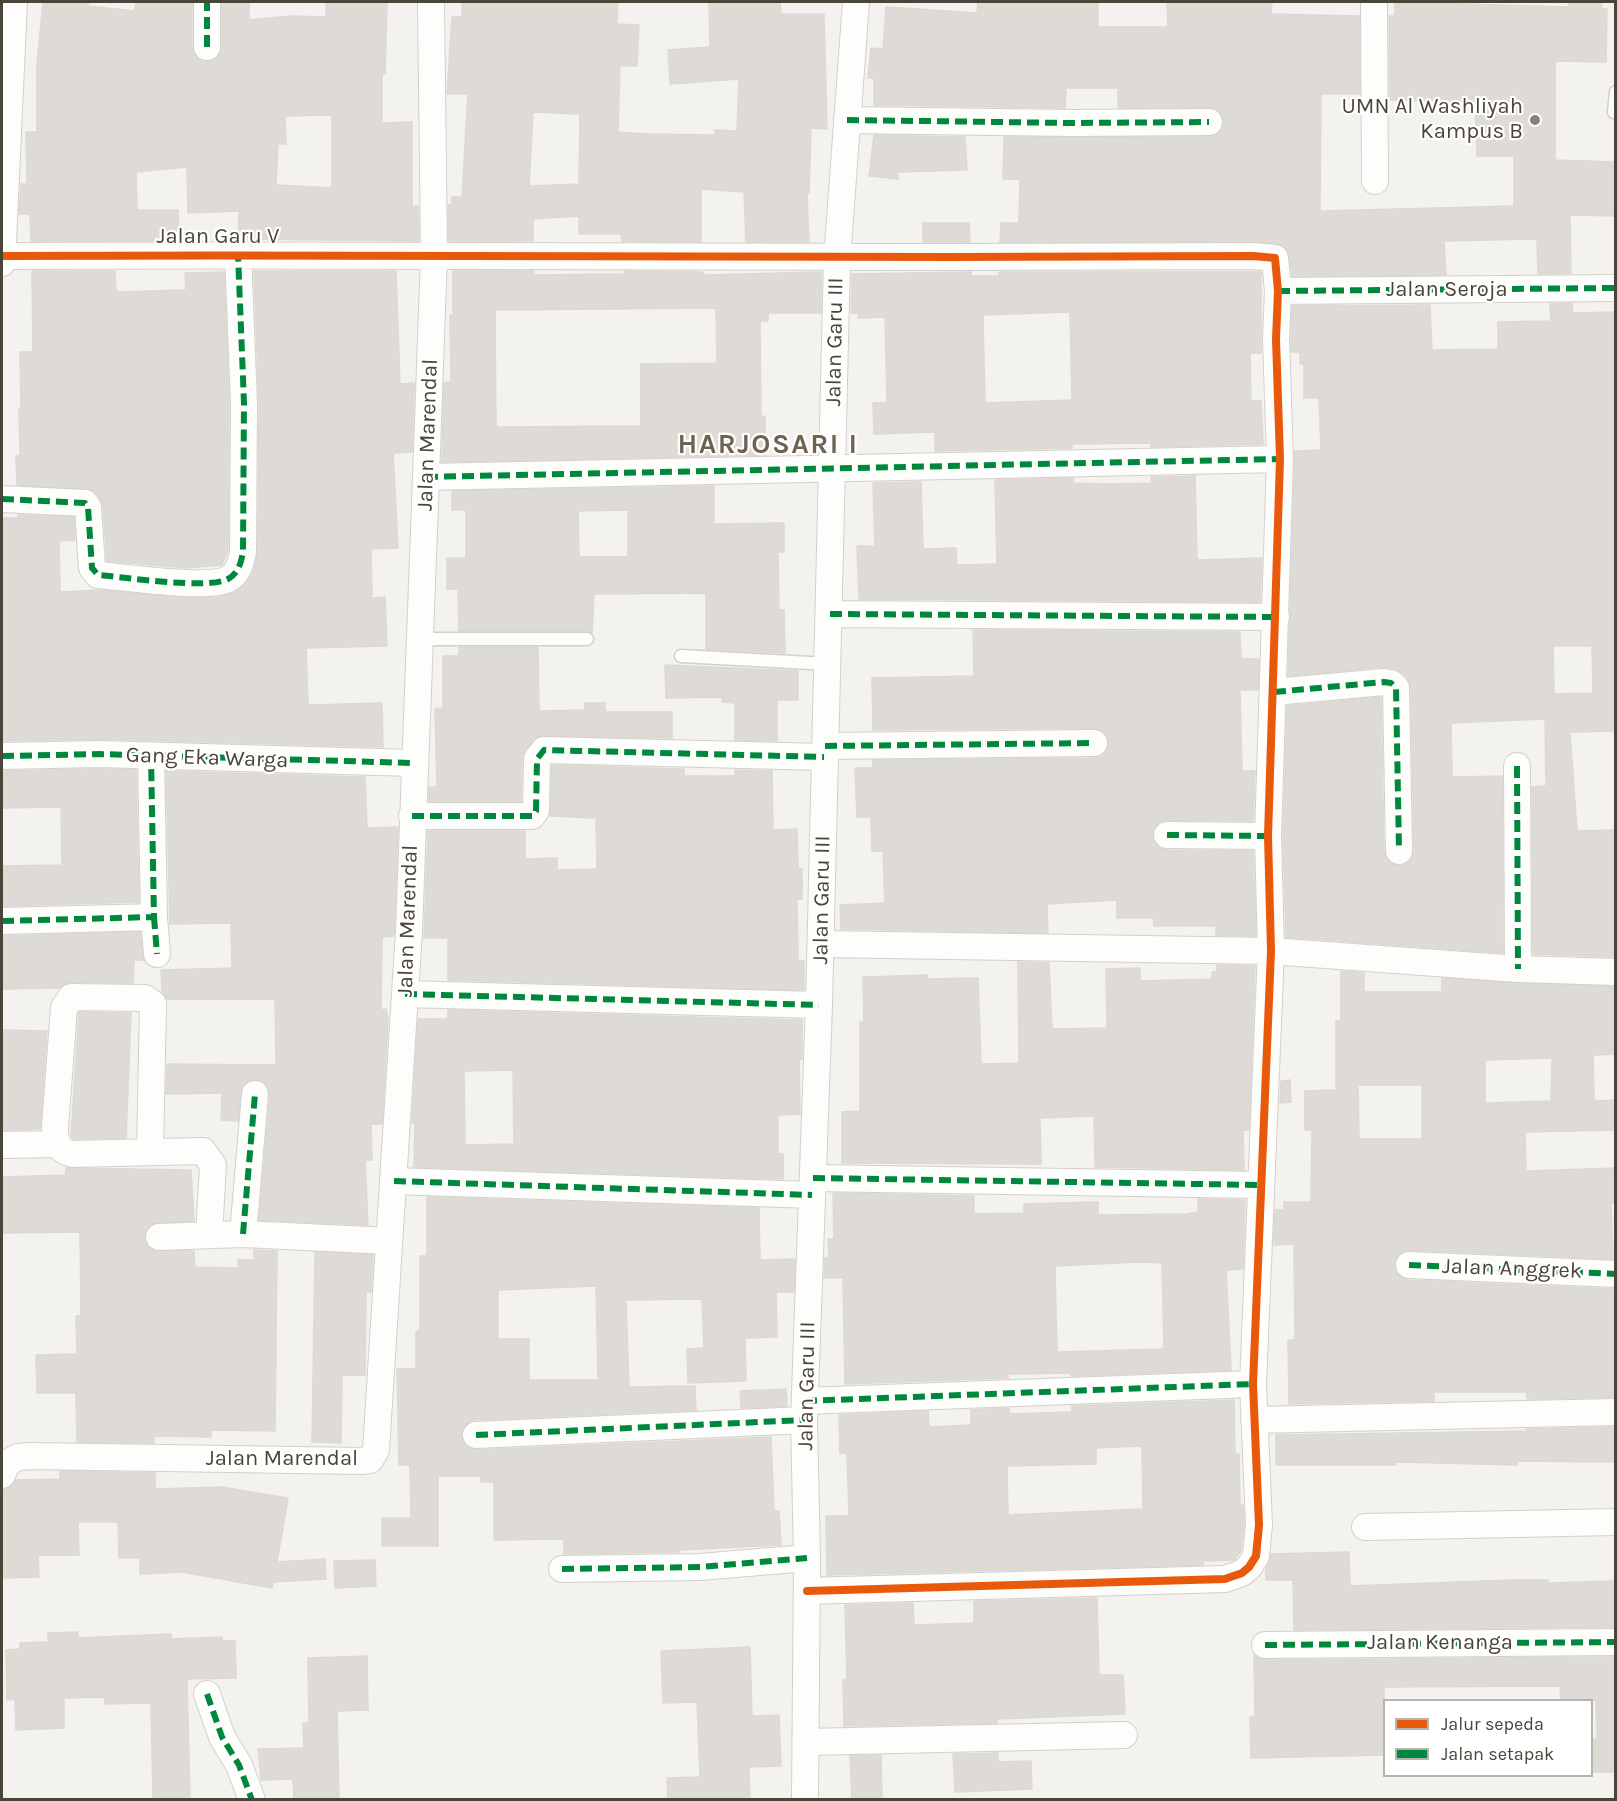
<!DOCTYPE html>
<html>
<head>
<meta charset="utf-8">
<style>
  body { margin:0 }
  #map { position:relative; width:1617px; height:1801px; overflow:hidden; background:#f4f2ee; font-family:Karla,sans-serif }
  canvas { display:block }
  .frame { position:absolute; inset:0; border:3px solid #4b4439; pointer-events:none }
  .legend { position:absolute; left:1383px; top:1699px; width:210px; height:78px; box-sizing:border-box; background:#fff; border:2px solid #b7b4b0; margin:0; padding:8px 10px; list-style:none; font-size:18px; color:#4b4439 }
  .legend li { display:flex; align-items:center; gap:12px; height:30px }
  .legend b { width:30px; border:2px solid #b7b4b0 }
</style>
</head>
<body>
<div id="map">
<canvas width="1617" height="1801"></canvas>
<div class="frame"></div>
<ul class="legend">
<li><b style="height:8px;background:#e8590c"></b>Jalur sepeda</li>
<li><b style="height:8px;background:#00873e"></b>Jalan setapak</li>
</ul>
</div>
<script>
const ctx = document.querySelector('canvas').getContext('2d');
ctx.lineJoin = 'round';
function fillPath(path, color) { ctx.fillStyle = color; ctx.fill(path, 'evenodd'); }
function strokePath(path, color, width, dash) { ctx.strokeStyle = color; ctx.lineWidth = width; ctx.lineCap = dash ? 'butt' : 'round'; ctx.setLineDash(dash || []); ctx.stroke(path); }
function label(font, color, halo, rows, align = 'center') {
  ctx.font = font + ' Karla,sans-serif'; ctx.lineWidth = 4.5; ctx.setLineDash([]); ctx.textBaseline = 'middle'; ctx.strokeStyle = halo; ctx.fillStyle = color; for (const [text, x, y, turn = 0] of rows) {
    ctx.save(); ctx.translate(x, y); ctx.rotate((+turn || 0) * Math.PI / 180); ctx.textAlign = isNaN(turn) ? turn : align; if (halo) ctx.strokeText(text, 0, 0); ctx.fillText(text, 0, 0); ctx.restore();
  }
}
const building = new Path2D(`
  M43,2H88V6L135,11L136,2H192V48L199,60L206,62L215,60L222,48V2H249V20L290,16L326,17V2H387L385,74H382V123L412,122V206H418L419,241L238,239L239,211L188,213L187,167L136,172L137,210H178L179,241H31L30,214H19L21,184H27L26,132H37V64ZM332,115V188L276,185L278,144H286L285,116Z
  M462,2H618L617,24L639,25L637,66H620L618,132L648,134L715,135V130L737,131L739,79L670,84L668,50L710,47L709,2H780L781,14H824L827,129L811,128L809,193H807L809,242H746L744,192L701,189V242L622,241L621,234H579V216L533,219V241H449L448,205H452V197H462L468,94H447L452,17H462ZM533,112L580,114L579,184L529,186Z
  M978,2H1098V27H1168L1167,2H1272L1271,14L1359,16L1360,94H1321L1320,211L1514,206V156H1477L1475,102L1390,100L1389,16H1395V2L1569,7V2H1602L1601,8L1607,9L1606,62L1555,61V160L1616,162V216L1570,215L1571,273L1538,274L1537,239L1444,241L1446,275L1292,276L1288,251L1276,243L1000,242L1001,223H1019L1020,179H1003L1004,137H1209L1222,130L1224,121L1217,109L1209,107L1118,108V88H1066L1065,108L874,105V78H868L871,48L883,49L886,7L977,13Z
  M874,135L965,137L967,170L898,172V179L869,176Z
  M923,223H969L970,242H923Z
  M32,271H115L116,292L186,290L185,273L224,272L229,403L228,550L222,565L185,568L107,561L103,506L92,490L17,485L16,456H20L19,409H21L20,352H33Z
  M254,271H396L400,384L414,383L412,452L393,453L398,548L371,549L372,598L385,597L387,646L306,648L308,705L382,703L383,747L99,739L2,741V518H18V515L74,517L75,540L59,541L60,592L100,590L184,598L219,597L239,590L252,575L258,552L259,403Z
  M453,271H534V275L624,274V271L702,272L706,275L821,272V313H768V321H760L761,417L765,416V455L442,462L444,383L451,382L450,315H453ZM716,308L717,363L641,364V426L496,427L495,310Z
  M971,272V276H999V272H1261V353H1250L1251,401H1261L1263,444L1151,447V443L1072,444V448L935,451V432L874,434L873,403H887L885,317L858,318V313H851L852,274ZM1070,312L1072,400L985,403L983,315Z
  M1572,303L1573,313L1616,312V731L1570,732L1577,831L1616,830V957L1533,954L1532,787L1546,786L1545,719L1451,723L1452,777L1502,776L1503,953L1286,937L1283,836L1287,706L1381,697L1384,852L1391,864L1400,866L1412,859L1414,851L1411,688L1407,677L1394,668L1383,667L1288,676L1295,451L1321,450L1319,398H1304V364H1300V352H1291L1292,306L1430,305L1432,350L1498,349V322L1551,321L1550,304ZM1553,646H1592L1593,693L1554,694Z
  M1195,476L1197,560L1262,558L1260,602L859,599L857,546H875L873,483L921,482L923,549L956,548L957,565L997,564L995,480L1073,478V483L1107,484L1152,483L1151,477Z
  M714,486V524L784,523V552H778L779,610H784L785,653L706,649V593L594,594L592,633L587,631H459L458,589H447V558H466V510H452V491ZM628,510V557H579L578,511Z
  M973,630L1240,632L1241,659H1259L1258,690H1240L1242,771H1255L1253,821L1167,820L1154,827L1152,835L1159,848L1167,850L1253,851L1256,936L1216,935V926H1154V918H1117V900L1047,904L1048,933L841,929L840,905L885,903L883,851H872L871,817H857L855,768H873V760L1094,758L1102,756L1107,750V735L1094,728L873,730L872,678L974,676Z
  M459,647H538L539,711L585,710L584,703H605V712H672V738L538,736L525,750L522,758L521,801H429V787H437L435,709L443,708V656H459Z
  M665,665L798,671V700H777V741L735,740V703L722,702V697L666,698Z
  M552,765L684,769V776H735V770L772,771L773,830L797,829L798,869H802V899H797L798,961H804V990L448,980V938H424L428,831H525V859L557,858V870L597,869L596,818L550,816Z
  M99,769L136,770L139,902L2,906V866L62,865L61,807L2,808V771Z
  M166,771L365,777L367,828L398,827L394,936L382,937L381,1010L386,1009L388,1019L382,1124H371L372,1160H365L368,1225L259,1220L270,1095L268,1087L263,1081L249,1080L242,1086L238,1121L221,1120L222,1093L166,1094L167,1064L276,1065L275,999H167L162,992L161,970L232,968L231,923L170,924Z
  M140,932L144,960H134L133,983L71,982L59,988L2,989V936Z
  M1018,962L1049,963L1052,1029L1107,1028L1106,969L1140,968V981L1212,979V972H1217V965L1255,966L1249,1130H1243L1244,1170L1095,1167L1094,1116L1040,1118L1041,1164L842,1163V1112L860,1111V1022H864L863,977L927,975V979L978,978L981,1064L1019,1063Z
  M1341,971L1364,973V992H1442V978L1616,987V1054L1593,1055L1594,1101L1616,1100V1130L1525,1132L1526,1171L1616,1168V1203H1611L1613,1259L1410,1250L1397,1256L1394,1265L1400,1277L1408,1280L1615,1289L1616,1397L1527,1399V1392H1434V1401L1289,1404L1288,1340H1295L1294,1244L1274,1245L1275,1210H1284V1202H1311L1312,1130H1305V1091L1336,1090V1021H1341ZM1552,1058L1551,1101L1485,1103V1060ZM1358,1085H1422V1139H1359Z
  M448,1010L802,1020V1059H799L800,1114L778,1115V1154H783V1179L414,1167L415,1123H412L418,1019H448ZM513,1070L514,1144L465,1145L464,1071Z
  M79,1012L131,1013L126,1138L74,1139L71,1136Z
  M2,1030L47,1031L40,1129L2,1130Z
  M1290,1080L1291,1102L1280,1103L1281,1081Z
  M66,1168L191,1170L194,1221L152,1224L144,1237L146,1244L153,1250L194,1251L195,1267L238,1268V1260H254V1250L277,1251L275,1431L211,1430V1437L154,1436V1443L77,1442L76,1393H37L36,1355L77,1354L76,1316H81L80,1232L2,1233V1177L66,1175Z
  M833,1193L974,1196V1214L1024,1213V1204L1098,1202V1215L1187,1214L1198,1212V1199L1245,1200L1243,1269L1226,1270L1231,1370L1071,1376V1373L1008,1374V1378L845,1384L843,1278H824L825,1258H829L828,1239H834ZM1140,1262L1162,1263L1164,1349L1057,1352L1055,1266Z
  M427,1197L759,1208L760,1260L795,1259L794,1292H776L777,1337L745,1338L746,1381L688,1383L687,1349L704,1348L702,1299L626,1300L629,1387L695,1386L696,1410L475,1420L463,1428L461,1436L469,1448L477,1450L771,1437L774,1511H779L781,1545L679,1550V1552L564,1554V1539L494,1540V1482H481V1476H438V1546H382V1518H411L410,1465H399L397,1369H416V1331H420V1256H427ZM596,1286L598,1380H529V1339H498V1290Z
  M315,1252L373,1255L371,1292H366L365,1375H342L341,1443L312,1442Z
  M786,1389L787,1406L741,1408L740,1391Z
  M1234,1400L1235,1454H1239L1240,1506L1243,1505L1244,1525L1241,1551L1234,1560L1203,1561V1565L827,1575L826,1516H849L847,1453H840L839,1415L928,1411L929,1427L971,1425V1410L1009,1408V1414L1072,1412V1406ZM1142,1446L1143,1509L1008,1515L1007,1466L1096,1464V1448Z
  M1616,1427L1615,1462L1517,1461V1465L1396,1462V1465H1276V1435L1527,1431V1429Z
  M60,1471L155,1473V1489L221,1487L288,1498L277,1562L325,1559L326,1579L273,1582L272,1588L182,1572L140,1574V1558H119L118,1522H78L79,1555H38L39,1577L4,1578V1490L16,1480L60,1479Z
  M1349,1552L1350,1586L1511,1580H1548V1583L1616,1581V1627L1294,1630L1293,1580H1266V1568L1271,1554Z
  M375,1560L376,1586L335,1588L334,1561Z
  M1097,1598L1099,1675H1123L1125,1714L997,1719V1723L844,1726L843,1680H847L845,1605L913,1603L914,1625L974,1623V1601Z
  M78,1632V1638L171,1634V1639L222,1637V1641H235L236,1678L187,1679L190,1800H153L151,1703L105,1704V1697L64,1698V1728L16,1730L15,1699L7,1700L6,1650L20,1649V1643L48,1642V1633Z
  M750,1647L752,1716L779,1715L781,1766L749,1767L750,1800H668L667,1778L700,1777L697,1702L663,1703L661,1651Z
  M1254,1654L1265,1660L1616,1657V1772H1592V1739H1597L1596,1700L1561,1701L1560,1686L1384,1687V1755L1251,1758L1250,1717H1255Z
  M367,1656L368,1710L337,1711L339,1800H294L293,1779L261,1780L258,1749L304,1748L303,1723H309L308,1658Z
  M998,1753V1762L1031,1761L1032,1789L955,1792L953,1754Z
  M881,1755L882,1800H852L850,1756Z`);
const lane = new Path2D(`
  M1614,112L1616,92
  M419,639H587
  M681,656L829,664`);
const street = new Path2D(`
  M1374,2L1375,181
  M207,47V2
  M847,120L1072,123L1209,122
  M2,256C419,254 836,259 1253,256L1275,258L1278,291L1276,339L1280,459L1268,836L1271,951L1253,1384L1259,1525L1256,1556L1249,1567L1242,1573L1225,1579L807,1591
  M2,263L14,2
  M1278,291L1616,288
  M426,477L1280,459
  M2,499L85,503L88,507L92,568L98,575C124,577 208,590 228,579C238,574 241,563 243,552L244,403L238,254
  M830,614L1276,617
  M1274,692L1384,682L1391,683L1396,688L1399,851
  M825,746L1094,743
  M2,756L99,754L413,763
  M1517,766L1518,969
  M412,816H532L536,811L537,759L544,750L824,757
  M1167,835L1268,836
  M154,917L157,954
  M2,921L154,917L151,756
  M821,944L1271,951L1518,969L1616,972
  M405,994L819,1005
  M2,1145L57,1144
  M150,1152L153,1004L145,998L71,997L64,1008L55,1127C55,1141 57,1150 72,1154L203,1151L213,1165L209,1235
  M813,1178L1261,1185
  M394,1181L812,1195
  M243,1234L255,1094
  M159,1237L243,1234L389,1241
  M1409,1265L1616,1274
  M805,1401L1253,1384
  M1254,1420L1616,1412
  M476,1435L804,1420
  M2,1475L7,1463L18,1457L31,1456L361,1461L370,1460L376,1450L409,931L426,477L434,255L431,2
  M1365,1527L1616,1522
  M562,1569L700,1567L807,1558
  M1265,1645L1616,1642
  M207,1694L222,1737L239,1765L252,1800
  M806,1742L1124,1735
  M805,1800L807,1558L804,1420L819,1005L837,259L856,2`);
const quiet = new Path2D(`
  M207,47V2
  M847,120L1072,123L1209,122
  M1278,291L1616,288
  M426,477L1280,459
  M2,499L85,503L88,507L92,568L98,575C124,577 208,590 228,579C238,574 241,563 243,552L244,403L238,254
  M830,614L1276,617
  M1274,692L1384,682L1391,683L1396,688L1399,851
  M825,746L1094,743
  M2,756L99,754L413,763
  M1517,766L1518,969
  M412,816H532L536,811L537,759L544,750L824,757
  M1167,835L1268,836
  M154,917L157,954
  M2,921L154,917L151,756
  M405,994L819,1005
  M813,1178L1261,1185
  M394,1181L812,1195
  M243,1234L255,1094
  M1409,1265L1616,1274
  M805,1401L1253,1384
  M476,1435L804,1420
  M562,1569L700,1567L807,1558
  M1265,1645L1616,1642
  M207,1694L222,1737L239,1765L252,1800`);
const cycleway = new Path2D(`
  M2,256C419,254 836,259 1253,256L1275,258L1278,291L1276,339L1280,459L1268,836L1271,951L1253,1384L1259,1525L1256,1556L1249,1567L1242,1573L1225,1579L807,1591`);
const markers = [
  [1535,120,6,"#868178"]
];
const poiNames = [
  ["UMN Al Washliyah",1523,107],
  ["Kampus B",1523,132]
];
const streetNames = [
  ["Jalan Garu V",218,237],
  ["Jalan Seroja",1447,290],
  ["Jalan Garu III",835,342,-89],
  ["Jalan Marendal",428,435,-88],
  ["Gang Eka Warga",207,758,2],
  ["Jalan Garu III",822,900,-89],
  ["Jalan Marendal",408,921,-88],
  ["Jalan Anggrek",1512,1269,2],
  ["Jalan Garu III",807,1386,-89],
  ["Jalan Marendal",282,1459],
  ["Jalan Kenanga",1440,1643]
];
const districtNames = [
  ["HARJOSARI I",768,445]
];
fillPath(building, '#dedbd6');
strokePath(building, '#dcd9d4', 1.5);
strokePath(lane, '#d2d0cb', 15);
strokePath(street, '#d2d0cb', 28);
strokePath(lane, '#fdfdfc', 12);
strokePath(street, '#fdfdfc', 26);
strokePath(quiet, '#00873e', 6, [12, 6]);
strokePath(cycleway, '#e8590c', 8);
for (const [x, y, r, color] of markers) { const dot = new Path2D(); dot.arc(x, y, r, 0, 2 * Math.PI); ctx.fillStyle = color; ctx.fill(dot); strokePath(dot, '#fff', 2); }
label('22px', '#4b4439', '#fff', poiNames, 'right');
label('22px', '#4b4439', '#fff', streetNames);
ctx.letterSpacing = '1.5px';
label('bold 28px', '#6e6250', '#fff', districtNames);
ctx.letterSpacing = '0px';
</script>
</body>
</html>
